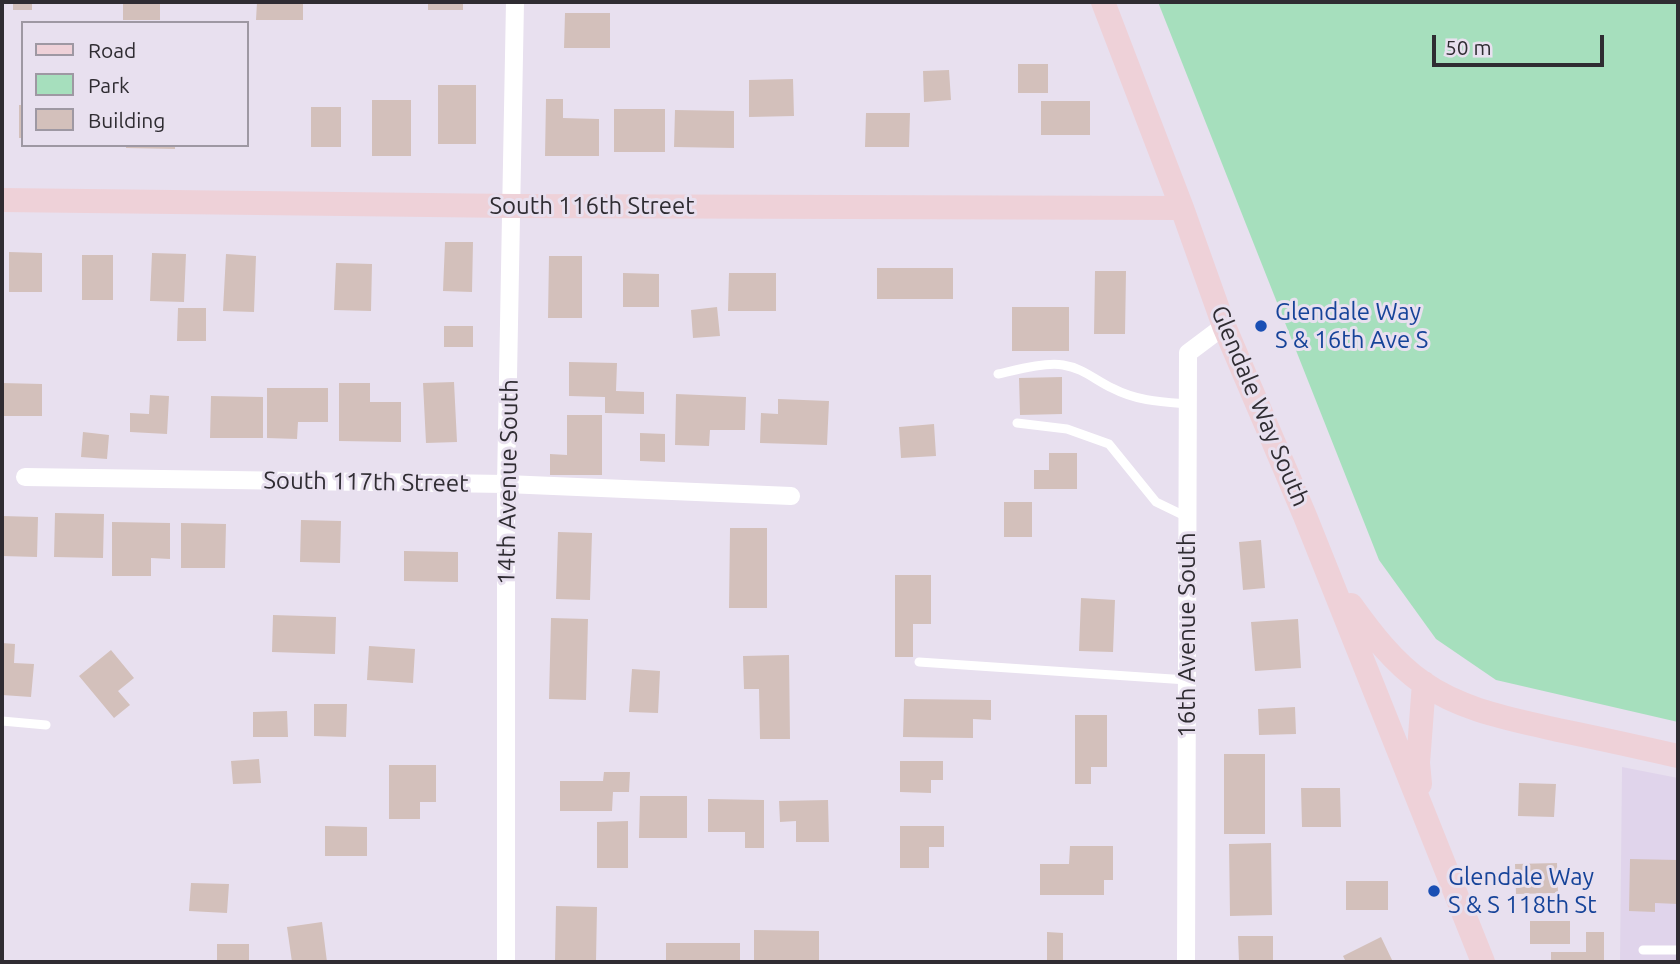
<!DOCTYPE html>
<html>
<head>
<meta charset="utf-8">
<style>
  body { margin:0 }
  #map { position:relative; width:1680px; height:964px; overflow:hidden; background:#e8e0ef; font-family:Ubuntu,sans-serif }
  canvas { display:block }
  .frame { position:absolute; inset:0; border:4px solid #2f2c32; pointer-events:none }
  .legend { position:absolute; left:21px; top:21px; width:228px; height:126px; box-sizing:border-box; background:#e8e0ef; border:2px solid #9e98a3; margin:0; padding:9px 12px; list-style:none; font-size:21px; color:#2f2c32 }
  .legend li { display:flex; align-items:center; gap:14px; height:35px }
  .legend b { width:35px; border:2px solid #9e98a3 }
  .scale { position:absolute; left:1432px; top:35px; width:172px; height:32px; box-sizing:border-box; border:4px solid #2f2c32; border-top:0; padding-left:9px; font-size:21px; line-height:24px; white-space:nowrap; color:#2f2c32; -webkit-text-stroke:5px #e8e0ef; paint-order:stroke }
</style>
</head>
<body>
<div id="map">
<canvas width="1680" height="964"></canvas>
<div class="frame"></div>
<ul class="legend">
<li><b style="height:9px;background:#eed1d8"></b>Road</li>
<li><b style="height:19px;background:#a6dfbd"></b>Park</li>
<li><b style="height:19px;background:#d3c0bb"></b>Building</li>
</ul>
<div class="scale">50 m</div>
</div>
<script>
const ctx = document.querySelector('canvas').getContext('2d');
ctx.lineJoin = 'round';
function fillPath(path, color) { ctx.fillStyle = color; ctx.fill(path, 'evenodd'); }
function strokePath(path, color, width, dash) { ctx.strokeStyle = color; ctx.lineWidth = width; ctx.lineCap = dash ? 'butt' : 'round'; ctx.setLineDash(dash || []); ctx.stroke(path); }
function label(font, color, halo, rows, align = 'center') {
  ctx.font = font + ' Ubuntu,sans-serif'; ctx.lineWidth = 6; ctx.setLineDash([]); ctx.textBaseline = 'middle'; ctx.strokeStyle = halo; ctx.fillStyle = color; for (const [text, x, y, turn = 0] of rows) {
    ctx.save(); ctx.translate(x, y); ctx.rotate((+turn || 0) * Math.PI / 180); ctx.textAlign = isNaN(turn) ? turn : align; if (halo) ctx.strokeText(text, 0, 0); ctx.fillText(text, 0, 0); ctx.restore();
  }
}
const built = new Path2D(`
  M1622,767L1678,778V962H1620Z`);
const green = new Path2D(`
  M1158,2H1678V722L1496,680L1436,639L1379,560Z`);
const building = new Path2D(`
  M13,2H32V10H13Z
  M123,2H160V20H123Z
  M257,2H303V20H256Z
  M428,2H463V10H428Z
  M565,13H610V48H564Z
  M1018,64H1048V93H1018Z
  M949,70L951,100L924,102L923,71Z
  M793,79L794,116L749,117V80Z
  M438,85H476V144H438Z
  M546,99H563V118L599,119V156H545Z
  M372,100H411V156H372Z
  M1041,101H1090V135H1041Z
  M19,105H23V138H19Z
  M311,107H341V147H311Z
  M614,109H665V152H614Z
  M675,110L734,111V148L674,147Z
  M866,113H910L909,147H865Z
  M126,145H175V149L126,148Z
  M445,242H473L472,292L443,291Z
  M9,252L42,253V292H9Z
  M152,253L186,254L184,302L150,301Z
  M226,254L256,256L254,312L223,311Z
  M82,255H113V300H82Z
  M549,256H582V318H548Z
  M336,263L372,264L371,311L334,310Z
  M877,268H953V299H877Z
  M1095,271H1126L1125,334H1094Z
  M623,273L659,274V307H623Z
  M729,273H776V311H728Z
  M717,307L720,336L693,338L691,310Z
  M1012,307H1069V351H1012Z
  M178,308H206V341H177Z
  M444,326H473V347H444Z
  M569,362L617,363L616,391L644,392V414L605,413V397L569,396Z
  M1062,377V414L1020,415L1019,378Z
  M454,382L457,442L426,443L423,383Z
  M2,383L42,384V416H2Z
  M339,383H370V402H401V442L339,441Z
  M267,388H328V422H298L297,439L267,438Z
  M676,394L746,397L745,430H710L709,446L675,445Z
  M150,395L169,396L167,434L130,432V413L149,414Z
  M211,396L263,397V438H210Z
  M778,399L829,401L827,445L760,443L761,413L778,414Z
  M567,415H602V475H550V454L567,455Z
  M934,424L936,456L901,458L899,427Z
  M83,432L109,435L107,459L81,457Z
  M640,433L665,434V462L640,461Z
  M1049,453H1077V489H1034V470H1049Z
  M1004,502H1032V537H1004Z
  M55,513L104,514L103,558L54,557Z
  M2,516L38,517L37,557L2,556Z
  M301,520L341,521L340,563L300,562Z
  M112,522L170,523V559L151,558V576H112Z
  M181,523L226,524L225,568H181Z
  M730,528H767V608H729Z
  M558,532L592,533L590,600L556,599Z
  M1261,540L1265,588L1243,590L1239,542Z
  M404,551L458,552V582L404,581Z
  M895,575H931V624H913V657H895Z
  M1081,598L1115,600L1113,652L1079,651Z
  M273,615L336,617L335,654L272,652Z
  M551,618L588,619L586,700L549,699Z
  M1298,619L1301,668L1255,671L1251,622Z
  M2,643L15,644L14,663L34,664L31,697L2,695Z
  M369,646L415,649L413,683L367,680Z
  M111,650L134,678L118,691L130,705L114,718L79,676Z
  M789,655L790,739H760L759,689H744L743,656Z
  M632,669L660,671L658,713L629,712Z
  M904,699L991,700V720L973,719V738L903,737Z
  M314,704H347L346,737L314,736Z
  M1295,707L1296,734L1259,735L1258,709Z
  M287,711L288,737H253V712Z
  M1075,715H1107V767H1091V784H1075Z
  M1224,754H1265V834H1224Z
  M259,759L261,783L233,784L231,761Z
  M900,761H943V780H931V793L900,792Z
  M389,765H436V802H420V819H389Z
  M604,772H630L629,792H613L612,811H560V781H603Z
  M1519,783L1556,784L1554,817L1518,816Z
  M1301,788H1340L1341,827H1302Z
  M640,796H687V838H639Z
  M708,799L764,800V848H745V832H708Z
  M828,800L829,842H796V821L780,822L779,801Z
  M628,821V868H597V822Z
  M325,826L367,827V856H325Z
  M900,826H944V847H929V868H900Z
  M1271,843L1272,915L1230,916L1229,844Z
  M1070,846H1113V880H1104V895H1040V864H1069Z
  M1630,859L1678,860V904L1655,903V912L1629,911Z
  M1557,863L1558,893L1516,894L1515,864Z
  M1346,881H1388V910H1346Z
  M191,883L229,884L227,913L189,911Z
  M556,906L597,907L596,962H555Z
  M1530,921H1570V944H1530Z
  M322,922L327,962H292L287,927Z
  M754,930L819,931V962H754Z
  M1047,932L1063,933V962H1047Z
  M1586,932H1604V962H1551V952H1586Z
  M1238,936H1273V962H1239Z
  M1381,937L1393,962H1346L1343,956Z
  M666,943H740V962H666Z
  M217,944H249V962H217Z`);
const lane = new Path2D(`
  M998,374C1016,370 1045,362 1063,365C1083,368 1095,380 1112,388C1137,401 1161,402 1187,404
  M1017,423L1067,429L1109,444L1156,502L1187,517
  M919,662L1187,680
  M2,721L46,725
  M1643,950H1678`);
const street = new Path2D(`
  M25,477L506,484L791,496
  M506,962V484L515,2
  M1186,962L1188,353L1224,326`);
const secondary = new Path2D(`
  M1103,2L1182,208L1224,326L1305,516L1483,962
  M2,200L513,206L1182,208
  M1351,605C1371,633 1394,663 1423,683C1463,711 1512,719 1558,730C1598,738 1638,747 1678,756
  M1420,784L1418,763L1424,683`);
const markers = [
  [1261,326,7,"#1a4fb4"],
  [1434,891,7,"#1a4fb4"]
];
const streetNames = [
  ["South 116th Street",592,206],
  ["Glendale Way South",1260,406,67],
  ["South 117th Street",366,482,1],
  ["14th Avenue South",508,482,-89],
  ["16th Avenue South",1187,635,-90]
];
const transitNames = [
  ["Glendale Way",1275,312],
  ["S & 16th Ave S",1275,340],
  ["Glendale Way",1448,877],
  ["S & S 118th St",1448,905]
];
fillPath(built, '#e0d4eb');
fillPath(green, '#a6dfbd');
fillPath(building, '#d3c0bb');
strokePath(lane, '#fff', 9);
strokePath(street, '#fff', 18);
strokePath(secondary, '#eed1d8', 24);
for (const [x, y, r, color] of markers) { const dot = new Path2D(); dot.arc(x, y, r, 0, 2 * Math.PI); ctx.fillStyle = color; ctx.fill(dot); strokePath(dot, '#e8e0ef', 2.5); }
label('24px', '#2f2c32', '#e8e0ef', streetNames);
label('24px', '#164399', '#e8e0ef', transitNames, 'left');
</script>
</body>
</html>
